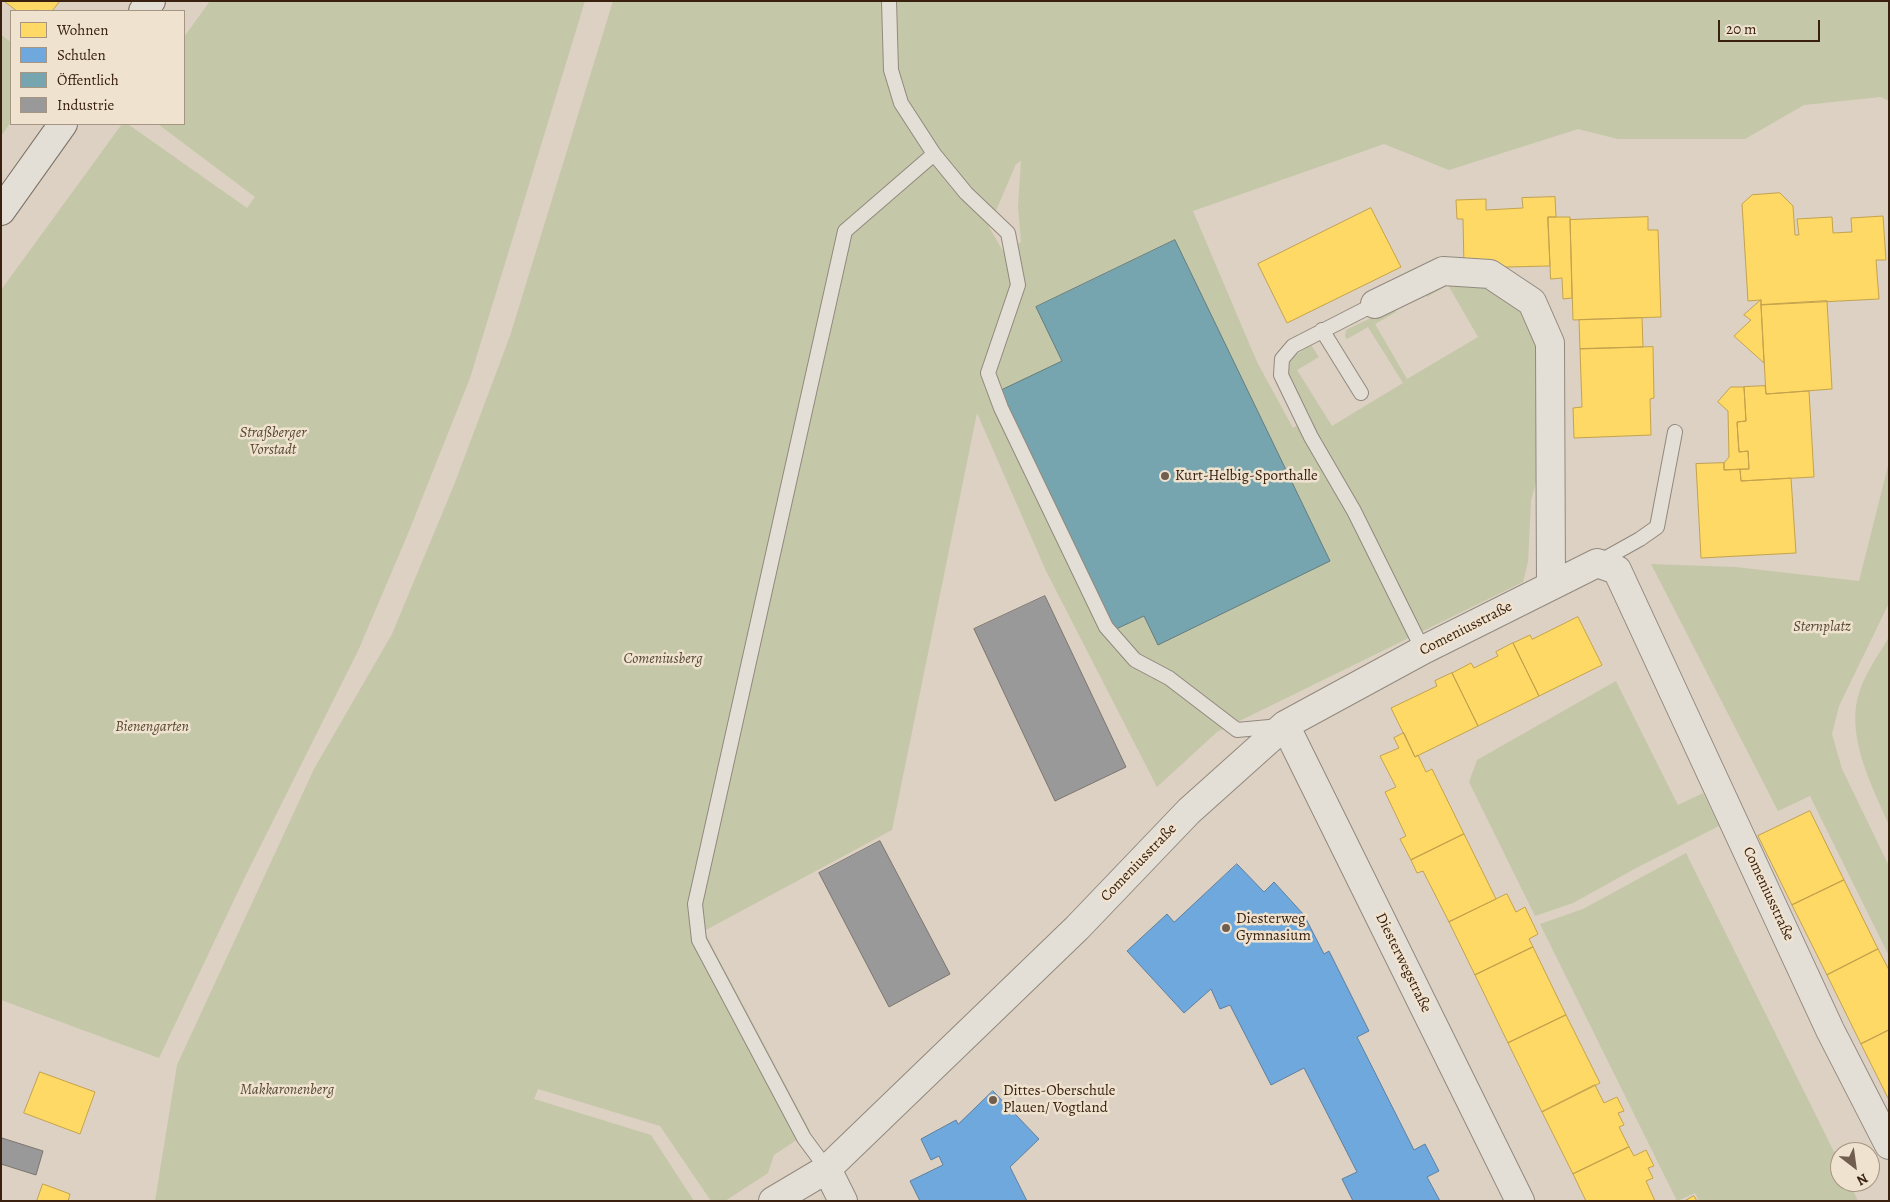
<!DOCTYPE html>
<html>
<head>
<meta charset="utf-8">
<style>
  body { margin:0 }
  #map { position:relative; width:1890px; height:1202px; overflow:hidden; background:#dcd1c2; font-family:Alegreya,serif }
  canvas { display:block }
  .frame { position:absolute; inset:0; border:2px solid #39200f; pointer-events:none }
  .legend { position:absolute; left:10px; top:10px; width:175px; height:115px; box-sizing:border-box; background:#efe3d0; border:1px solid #a69583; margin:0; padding:6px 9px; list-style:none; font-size:15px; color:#39200f }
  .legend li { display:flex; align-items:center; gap:10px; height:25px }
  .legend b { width:25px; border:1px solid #a69583 }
  .north { position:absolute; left:1830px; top:1142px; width:50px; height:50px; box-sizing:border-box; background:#efe3d0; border:1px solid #a69583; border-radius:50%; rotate:150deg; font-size:14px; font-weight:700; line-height:20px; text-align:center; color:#39200f }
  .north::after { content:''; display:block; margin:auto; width:18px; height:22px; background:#725e4e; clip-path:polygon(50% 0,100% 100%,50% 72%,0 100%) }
  .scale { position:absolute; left:1718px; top:20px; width:102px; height:22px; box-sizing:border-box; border:2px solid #39200f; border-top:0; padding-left:6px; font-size:15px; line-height:18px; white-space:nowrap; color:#39200f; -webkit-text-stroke:4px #efe3d0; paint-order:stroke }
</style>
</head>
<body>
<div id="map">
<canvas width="1890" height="1202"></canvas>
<div class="frame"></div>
<ul class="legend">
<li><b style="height:14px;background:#ffd966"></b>Wohnen</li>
<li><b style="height:14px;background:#6fa8dc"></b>Schulen</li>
<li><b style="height:14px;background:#76a5af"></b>Öffentlich</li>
<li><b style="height:14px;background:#999"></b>Industrie</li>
</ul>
<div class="north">N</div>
<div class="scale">20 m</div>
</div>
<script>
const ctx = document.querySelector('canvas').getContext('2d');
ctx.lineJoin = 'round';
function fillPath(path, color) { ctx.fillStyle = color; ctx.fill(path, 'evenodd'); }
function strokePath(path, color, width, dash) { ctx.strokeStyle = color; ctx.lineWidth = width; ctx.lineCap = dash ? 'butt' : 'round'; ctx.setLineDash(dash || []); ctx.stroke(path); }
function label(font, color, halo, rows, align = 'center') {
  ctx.font = font + ' Alegreya,serif'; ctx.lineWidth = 5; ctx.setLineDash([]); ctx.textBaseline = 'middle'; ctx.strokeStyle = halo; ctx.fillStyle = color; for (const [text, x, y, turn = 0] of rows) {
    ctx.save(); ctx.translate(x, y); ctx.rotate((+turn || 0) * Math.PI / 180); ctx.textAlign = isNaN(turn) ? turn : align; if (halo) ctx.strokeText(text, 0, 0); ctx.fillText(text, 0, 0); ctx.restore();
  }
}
const green = new Path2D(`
  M210,1H585L470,378L407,536L358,651L242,883L159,1058L1,1000V290L122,124L129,125L247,208L255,197L158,124H184V37Z
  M613,1H1889V101L1881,97L1804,105L1745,139H1618L1578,129L1449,170L1384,144L1193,211L1257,362L1293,428L1309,418C1303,405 1281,374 1291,360C1295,354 1305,349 1311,345L1319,357L1297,370L1332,426L1403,383L1368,327L1347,339L1345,336L1346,330L1393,307L1396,312L1375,324L1407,379L1478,337L1448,285L1427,297L1425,292L1459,280L1499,291L1530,318L1539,342L1541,421L1536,482L1531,501L1528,562L1523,582L1217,732L1157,787L1046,571L977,413L892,830L704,931L810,1131L774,1155L768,1173L725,1201H711L660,1126L538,1089L534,1099L651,1135L694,1201H155L177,1065L314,769L392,634L454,485L510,336ZM1021,161L1018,207L1021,242L1003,251L989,227L1016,164Z
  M1,35L11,42V122L1,136Z
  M1889,462V603L1839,706L1832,734L1842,769L1889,866V956L1810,796L1778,811L1651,564L1735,567L1859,581Z
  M1889,637V825C1872,786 1844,734 1860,690C1866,672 1879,654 1889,637Z
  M1616,681L1678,805L1703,793L1719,826L1638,867L1573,903L1535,916L1469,782L1477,760Z
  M1686,853L1840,1164V1182H1849L1858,1201H1699L1695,1193L1677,1201L1540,924L1583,909Z`);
const homes = new Path2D(`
  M60,1L52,11H38L36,10L34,11H17L5,2Z
  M1780,193L1793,206L1795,235H1799L1797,219L1832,217L1833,233L1852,232L1851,218L1883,216L1886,260H1876L1879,299L1761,305V300L1748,301L1742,204L1752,195Z
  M1555,197L1556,217H1548L1550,266L1464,268L1463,219H1457L1456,200L1486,199V210L1523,208L1522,198Z
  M1371,208L1401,267L1287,323L1258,264Z
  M1548,217H1570L1572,298L1563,299L1562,278L1551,279Z
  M1648,217V230H1658L1661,317L1573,320L1570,220Z
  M1761,300V305L1764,363L1734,336L1751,320L1744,315Z
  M1827,301L1832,389L1766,394L1761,305Z
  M1642,318L1643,347L1580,349L1579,320Z
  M1653,347L1654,398L1650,399L1651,435L1574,438L1573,408L1582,407L1580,349Z
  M1765,386L1766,394L1809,391L1814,477L1741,481L1740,469H1749L1748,451L1739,452L1737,422L1746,421L1744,387Z
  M1731,387H1744L1746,421L1737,422L1739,452L1748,451L1749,469L1724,470V463L1729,457L1728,411L1718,402Z
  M1724,463V470L1740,469L1741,481L1791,478L1796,553L1701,558L1696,464Z
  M1578,617L1602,665L1539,696L1513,643L1530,635L1532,639Z
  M1513,643L1539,696L1478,726L1452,673L1471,663L1474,668L1498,656L1496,652Z
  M1452,673L1478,726L1415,757L1391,708L1437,686L1435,681Z
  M1404,733L1415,757L1418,755L1426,772L1432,769L1464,834L1411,860L1400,839L1406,836L1385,792L1396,787L1380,756L1399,748L1394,738Z
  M1810,811L1844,880L1792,905L1758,836Z
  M1464,834L1496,899L1449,922L1423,871L1417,873L1411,860Z
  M1844,880L1878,949L1827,975L1792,905Z
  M1507,894L1516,912L1525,907L1538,934L1529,939L1533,947L1475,975L1449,922Z
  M1533,947L1566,1015L1508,1043L1475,975Z
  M1878,949L1889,970V1030L1861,1044L1827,975Z
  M1566,1015L1600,1083L1542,1112L1508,1043Z
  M1889,1030V1100L1861,1044Z
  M40,1072L95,1092L80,1134L24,1113Z
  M1595,1085L1604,1103L1617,1097L1624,1111L1618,1113L1624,1125L1619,1127L1629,1147L1573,1174L1542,1112Z
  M1629,1147L1634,1156L1646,1150L1654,1166L1648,1168L1653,1178L1646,1181L1655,1201H1586L1573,1174Z
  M43,1184L70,1194L68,1201H37Z
  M1694,1196L1697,1201H1685Z`);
const schools = new Path2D(`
  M1237,864L1264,892L1274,882L1304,915L1324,954L1329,951L1369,1031L1357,1037L1414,1150L1425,1144L1439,1171L1427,1177L1440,1201H1353L1342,1179L1357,1172L1304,1068L1271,1085L1230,1005L1220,1009L1211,989L1184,1013L1127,951L1167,914L1174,922Z
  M993,1091L1039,1139L1010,1167L1027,1201H920L910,1181L943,1165L939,1156L931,1160L921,1139L956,1120L958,1124Z`);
const public = new Path2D(`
  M1175,240L1330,561L1158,645L1144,616L1114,630L999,391L1062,361L1036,307Z`);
const industry = new Path2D(`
  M1045,596L1126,767L1055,801L974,629Z
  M880,841L950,974L889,1007L819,873Z
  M2,1138L43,1151L36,1175L1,1164Z`);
const lane = new Path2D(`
  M889,1L891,70L901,103L934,154L966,193L1008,233L1018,285L988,373L1001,408L1106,627L1135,660L1169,678L1237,730L1280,726
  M1375,304L1293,346L1282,359L1281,375L1311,437L1354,511L1423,650
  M1322,330L1361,393
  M1597,563L1640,539L1657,527L1675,432
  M827,1169L804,1138L699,940L695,904L845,231L934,154`);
const street = new Path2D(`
  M1551,586L1597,563L1617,570L1830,1030L1889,1145
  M1285,725L1520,1201
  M827,1169L843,1201
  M773,1201L827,1169L1077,928L1189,811L1285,725L1423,650L1551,586L1550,343L1532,302L1490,274L1443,271L1375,304`);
const secondary = new Path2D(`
  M143,11L151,1
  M1,211L63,124`);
const markers = [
  [1165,476,5,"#725e4e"],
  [1226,928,5,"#725e4e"],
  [993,1100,5,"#725e4e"]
];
const parkNames = [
  ["Straßberger",273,433],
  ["Vorstadt",273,450],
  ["Sternplatz",1822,627],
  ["Comeniusberg",663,659],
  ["Bienengarten",152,727],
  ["Makkaronenberg",287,1090]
];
const poiNames = [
  ["Kurt-Helbig-Sporthalle",1175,476],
  ["Diesterweg",1236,919],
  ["Gymnasium",1236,936],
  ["Dittes-Oberschule",1003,1091],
  ["Plauen/ Vogtland",1003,1108]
];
const streetNames = [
  ["Comeniusstraße",1466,629,-27],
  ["Comeniusstraße",1139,863,-46],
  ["Comeniusstraße",1768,894,65],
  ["Diesterwegstraße",1403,963,64]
];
fillPath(green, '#c4c7a8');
fillPath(homes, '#ffd966');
strokePath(homes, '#c4a24c', 1);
fillPath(schools, '#6fa8dc');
strokePath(schools, '#5f7f9e', 1);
fillPath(public, '#76a5af');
strokePath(public, '#647d7f', 1);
fillPath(industry, '#999');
strokePath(industry, '#7c7570', 1);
strokePath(lane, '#92897e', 16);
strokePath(street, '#92897e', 30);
strokePath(secondary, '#7b7167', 30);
strokePath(lane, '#e4dfd6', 14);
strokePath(street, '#e4dfd6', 28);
strokePath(secondary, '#e4dfd6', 28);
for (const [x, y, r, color] of markers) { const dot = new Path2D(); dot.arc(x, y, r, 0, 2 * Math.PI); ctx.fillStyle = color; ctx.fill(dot); strokePath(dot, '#efe3d0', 2); }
label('italic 15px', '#574830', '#efe3d0', parkNames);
label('15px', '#39200f', '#efe3d0', poiNames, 'left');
label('15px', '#39200f', '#efe3d0', streetNames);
</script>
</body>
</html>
